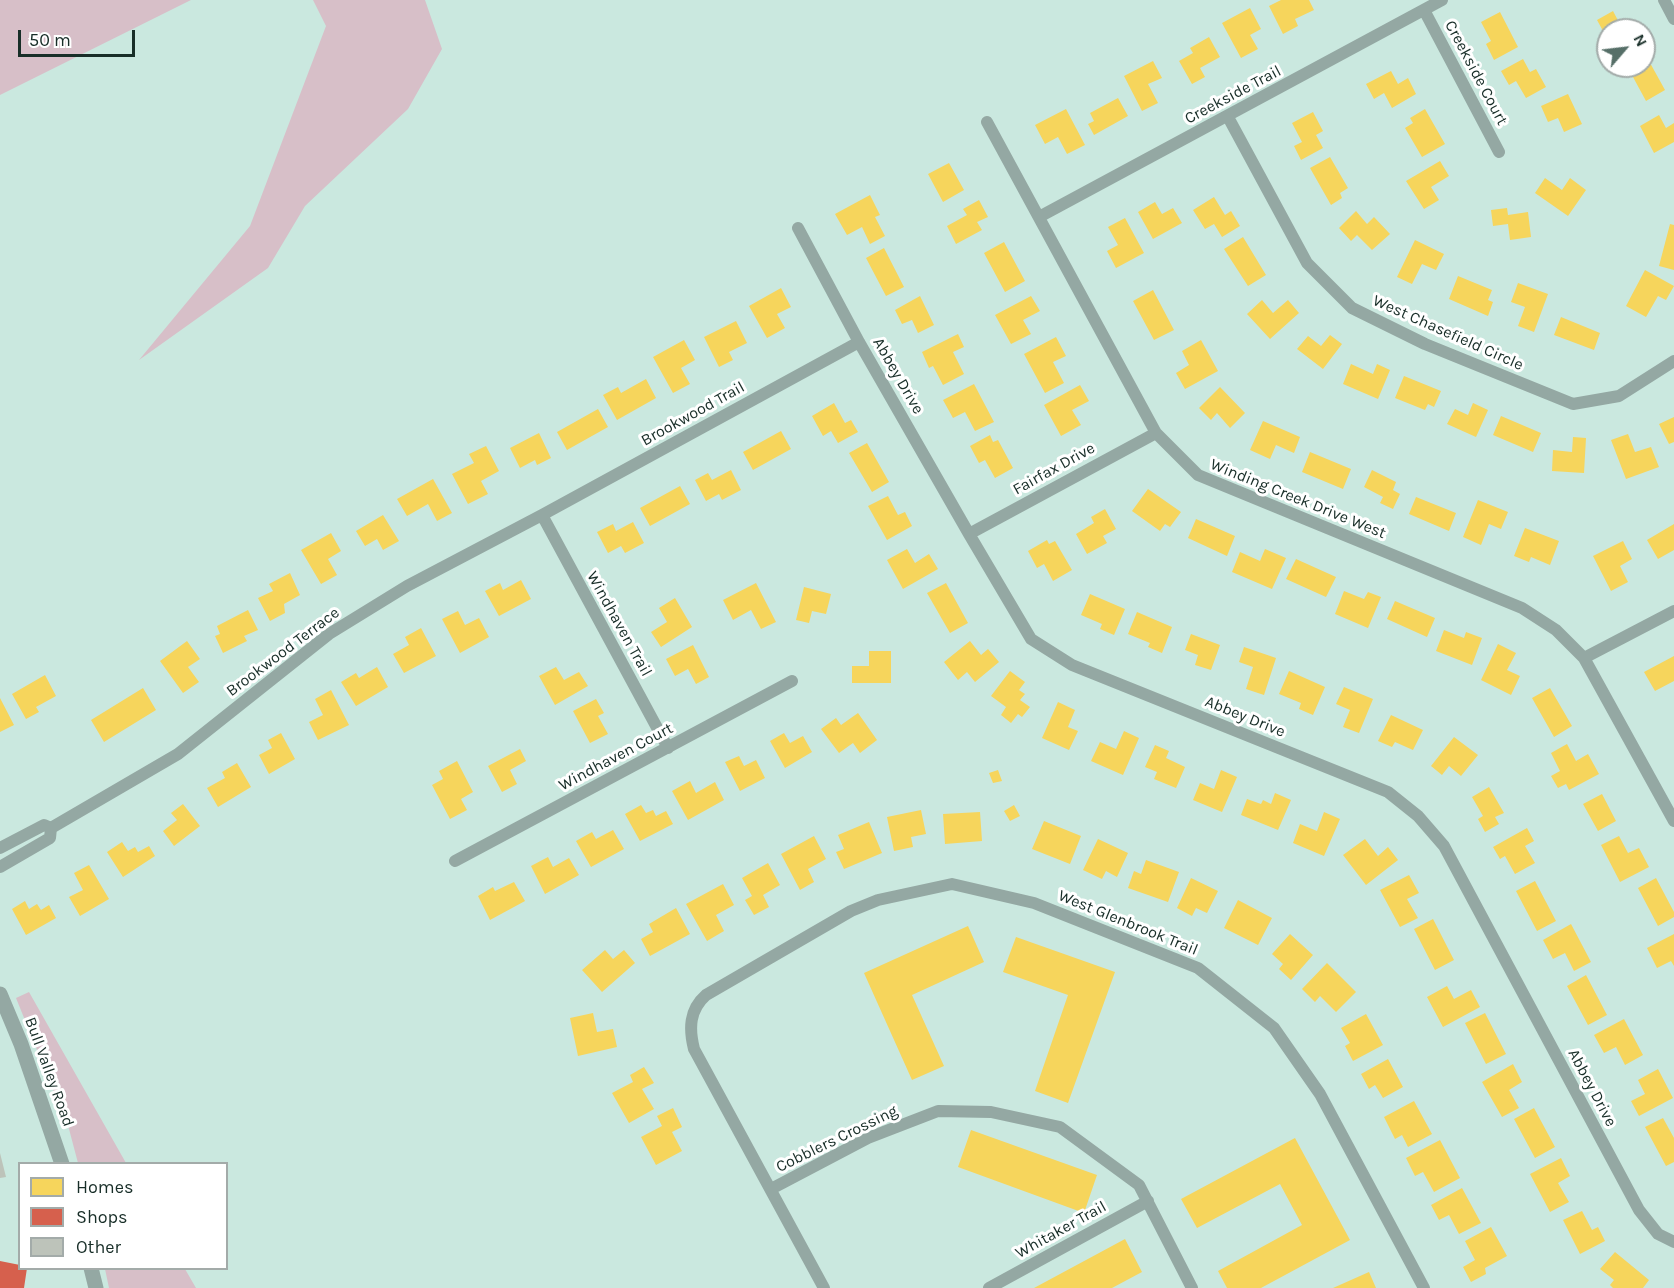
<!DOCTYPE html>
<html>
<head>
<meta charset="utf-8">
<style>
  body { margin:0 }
  #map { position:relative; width:1674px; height:1288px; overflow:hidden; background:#cae8df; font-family:Karla,sans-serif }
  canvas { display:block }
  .legend { position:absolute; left:18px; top:1162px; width:210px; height:108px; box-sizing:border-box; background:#fff; border:2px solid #a3aba9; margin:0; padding:8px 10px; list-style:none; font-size:18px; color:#182e28 }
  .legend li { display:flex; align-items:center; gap:12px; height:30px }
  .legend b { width:30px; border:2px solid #a3aba9 }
  .north { position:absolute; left:1596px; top:18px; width:60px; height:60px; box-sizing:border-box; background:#fff; border:2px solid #a3aba9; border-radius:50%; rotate:62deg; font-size:16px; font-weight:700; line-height:24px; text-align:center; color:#182e28 }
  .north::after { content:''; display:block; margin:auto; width:21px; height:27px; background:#566f68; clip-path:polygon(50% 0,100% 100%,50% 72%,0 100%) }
  .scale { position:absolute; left:18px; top:30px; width:117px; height:27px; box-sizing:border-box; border:3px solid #182e28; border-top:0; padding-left:8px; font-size:18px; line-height:21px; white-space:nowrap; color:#182e28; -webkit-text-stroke:4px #fff; paint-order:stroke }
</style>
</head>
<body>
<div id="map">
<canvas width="1674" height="1288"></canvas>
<ul class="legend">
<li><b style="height:16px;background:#f6d55c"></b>Homes</li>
<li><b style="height:16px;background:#d6604d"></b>Shops</li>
<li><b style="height:16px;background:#bdc3ba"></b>Other</li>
</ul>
<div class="north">N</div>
<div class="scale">50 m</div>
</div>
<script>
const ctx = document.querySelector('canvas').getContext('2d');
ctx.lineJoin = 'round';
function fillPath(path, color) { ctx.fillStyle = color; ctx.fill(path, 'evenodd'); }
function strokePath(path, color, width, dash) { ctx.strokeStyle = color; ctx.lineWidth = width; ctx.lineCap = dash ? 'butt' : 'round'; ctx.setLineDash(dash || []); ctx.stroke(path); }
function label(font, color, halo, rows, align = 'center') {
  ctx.font = font + ' Karla,sans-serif'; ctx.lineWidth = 6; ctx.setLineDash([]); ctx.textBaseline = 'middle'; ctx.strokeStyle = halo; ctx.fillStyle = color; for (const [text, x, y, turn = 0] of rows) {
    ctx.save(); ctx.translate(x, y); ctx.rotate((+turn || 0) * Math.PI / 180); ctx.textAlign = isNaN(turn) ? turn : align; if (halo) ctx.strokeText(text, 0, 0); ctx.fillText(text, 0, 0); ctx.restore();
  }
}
const green = new Path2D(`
  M0,0H191L0,95Z
  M313,0H425L442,49L408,109L305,206L268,268L139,360L250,226L326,26Z
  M29,992L126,1163H78L69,1129L16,998Z
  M105,1269H185L196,1288H109Z`);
const homes = new Path2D(`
  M1281,0H1309L1314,10L1295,19L1298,26L1283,34L1269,6Z
  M1250,8L1261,29L1250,35L1258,49L1241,58L1222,23Z
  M1613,11L1623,30H1608V40L1597,20Z
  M1500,12L1518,47L1494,60L1486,44L1491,41L1481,22Z
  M1209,37L1220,57L1200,68L1205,77L1192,84L1179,61L1193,53L1190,48Z
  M1644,52L1665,90L1646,101L1627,66H1644Z
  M1523,59L1530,72L1536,69L1546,87L1526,98L1516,81L1509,85L1501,71Z
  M1153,61L1162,78L1148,84L1158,103L1142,111L1124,76Z
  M1391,71L1398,84L1408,78L1416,94L1392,108L1384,93L1374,99L1366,84Z
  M1568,94L1582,124L1564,132L1558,118L1548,122L1541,106Z
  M1118,98L1128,116L1094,135L1088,124L1094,121L1090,113Z
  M1066,109L1085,145L1067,154L1058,137L1045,144L1035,125Z
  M1425,109L1445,144L1422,157L1405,128L1413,123L1410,118Z
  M1313,112L1323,131L1316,135L1323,148L1301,160L1294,146L1302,142L1292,123Z
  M1659,115L1666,128L1674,123V142L1654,153L1640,126Z
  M1330,157L1348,188L1340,193L1342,198L1331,205L1310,168Z
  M1440,161L1449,176L1431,187L1439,200L1424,209L1406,181Z
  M949,163L964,190L943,202L928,174Z
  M1545,178L1562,190L1570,178L1586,190L1568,216L1535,193Z
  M870,195L880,215L875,217L885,236L870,244L862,227L847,235L835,214Z
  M1214,197L1225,215L1231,211L1240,226L1222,237L1214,224L1205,229L1193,210Z
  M979,200L988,217L977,222L982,230L956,244L947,226L967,215L963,209Z
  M1155,202L1162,214L1173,208L1182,223L1153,239L1138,212Z
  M1507,208L1508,215L1528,212L1531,237L1510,240L1508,224L1493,226L1491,210Z
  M1356,211L1367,224L1374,217L1390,234L1372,250L1357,235L1351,241L1339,228Z
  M1125,218L1144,253L1116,268L1107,251L1118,245L1108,227Z
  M1670,224L1674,225V270L1659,266Z
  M1243,237L1266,275L1248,286L1224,249Z
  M1415,240L1444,254L1436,270L1422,264L1412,284L1397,277Z
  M1004,242L1025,281L1005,292L984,253Z
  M884,248L904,287L886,296L866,258Z
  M1645,270L1674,286L1666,300L1658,296L1646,317L1626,306Z
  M1458,276L1492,290L1488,300L1493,302L1488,316L1449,299Z
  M1518,283L1548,294L1534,332L1518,326L1525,307L1511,302Z
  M781,288L791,307L777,314L785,328L767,338L749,306Z
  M1153,290L1174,330L1154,340L1133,301Z
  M920,296L934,325L918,333L912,320L902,324L895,310Z
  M1031,296L1040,311L1023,320L1031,334L1011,344L995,315Z
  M1262,300L1273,313L1288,300L1299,313L1270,339L1247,314Z
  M1561,317L1600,333L1594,350L1554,335Z
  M736,321L747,343L729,352L733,360L719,367L704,337Z
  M958,334L964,347L953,352L964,374L943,385L933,366L929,368L922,352Z
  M1330,335L1342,344L1323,369L1297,349L1308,336L1321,346Z
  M1056,337L1066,356L1053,362L1064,383L1045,393L1024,354Z
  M684,340L695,360L681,368L690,384L673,393L653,357Z
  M1201,340L1218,371L1185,389L1176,373L1189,365L1182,351Z
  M1351,364L1373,374L1377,364L1390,370L1378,399L1343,384Z
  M1404,376L1441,391L1434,407L1428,404L1425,410L1395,398Z
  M646,379L656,398L617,420L603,395L618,387L621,393Z
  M974,384L994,422L975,431L965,412L953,418L943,400Z
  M1080,385L1089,401L1072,410L1081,425L1061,436L1044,405Z
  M1220,387L1245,413L1230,428L1217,413L1211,420L1199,408Z
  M834,403L845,423L851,420L858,432L838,443L831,431L823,436L812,416Z
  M1473,403L1488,410L1476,437L1447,424L1455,409L1468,415Z
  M598,409L608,427L567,450L557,432Z
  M1501,416L1541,433L1533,452L1493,435Z
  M1674,417V442L1669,444L1659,424Z
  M1263,421L1300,437L1294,453L1276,445L1270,459L1250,450Z
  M781,431L791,449L753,470L743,452Z
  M539,433L551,458L537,465L535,460L520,468L510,448Z
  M1628,434L1635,452L1651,447L1659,467L1626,479L1611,440Z
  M990,435L993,442L998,440L1013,468L995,478L985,460L979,463L970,446Z
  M1573,437L1586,438L1584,473L1552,471L1553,450L1572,452Z
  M867,443L889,482L872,492L849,453Z
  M486,446L499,471L481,481L488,494L468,504L452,474L474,463L469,454Z
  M1310,452L1351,469L1343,489L1302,472Z
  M731,470L741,490L722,500L719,494L706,501L695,480L708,473L712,480Z
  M1372,470L1396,482L1393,490L1400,494L1393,509L1380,503L1383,497L1364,487Z
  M433,479L452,513L437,521L428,504L407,516L397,499Z
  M680,486L690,504L650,526L640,508Z
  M1148,489L1181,512L1170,527L1165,524L1160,531L1132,511Z
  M888,496L898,515L905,512L912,526L887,540L868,506Z
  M1416,497L1456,513L1449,531L1409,514Z
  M1478,500L1508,512L1501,529L1489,524L1481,545L1463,537Z
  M1105,509L1116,529L1103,536L1107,543L1087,554L1076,534L1094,523L1091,517Z
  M383,515L399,541L383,550L377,539L365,546L356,531Z
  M1196,519L1235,536L1227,556L1188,538Z
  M633,522L644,543L625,553L621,546L608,553L597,532L613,524L616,531Z
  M1674,524V550L1658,559L1647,540Z
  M1525,528L1559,541L1550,565L1531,557L1529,562L1514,556Z
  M331,533L341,551L328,559L337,575L321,584L301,550Z
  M1047,540L1049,544L1055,541L1072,570L1053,581L1044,564L1037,568L1028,551Z
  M1623,541L1632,559L1620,566L1628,582L1611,591L1593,556Z
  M907,549L915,563L929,554L938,569L903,589L887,560Z
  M1265,549L1286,558L1272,589L1232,572L1240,552L1260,561Z
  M1296,559L1336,577L1326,597L1286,579Z
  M290,573L300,595L284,604L285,613L270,621L258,598L273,591L269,584Z
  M521,580L531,599L499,616L485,591L500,583L503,590Z
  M756,583L776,622L761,629L751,610L733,620L723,600Z
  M946,583L968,623L950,633L927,593Z
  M804,587L831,594L826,614L812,611L809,623L796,620Z
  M1344,591L1364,599L1368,592L1381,597L1368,628L1335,614Z
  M1090,594L1125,609L1114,635L1100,629L1102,624L1081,615Z
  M675,598L692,627L661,647L651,632L667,622L659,608Z
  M1395,601L1435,618L1427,637L1387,619Z
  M248,610L258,630L244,636L247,641L223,653L215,636L220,634L217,626Z
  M458,611L465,625L479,618L489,637L460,653L442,619Z
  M1137,612L1172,627L1162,653L1148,647L1150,643L1128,634Z
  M421,628L436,656L404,673L393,654L409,645L405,637Z
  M1444,630L1464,638L1466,632L1482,638L1472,665L1436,651Z
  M1191,634L1220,645L1211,670L1195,665L1198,655L1185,650Z
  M187,641L200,659L188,667L199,682L183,693L160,661Z
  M970,641L981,655L988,649L999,662L975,682L967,672L958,680L944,662Z
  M1498,644L1516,653L1507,670L1520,676L1511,695L1481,680Z
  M693,645L709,677L696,684L688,669L675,676L666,659Z
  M1244,647L1276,658L1264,695L1246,689L1253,667L1239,662Z
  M869,651H891V683H852V666H869Z
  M1674,656V681L1655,691L1644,672Z
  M377,667L388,687L356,706L341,682L356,673L359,678Z
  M556,667L564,680L579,672L588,686L555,705L539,676Z
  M1010,671L1025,682L1019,690L1025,694L1020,700L1030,707L1022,717L1018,714L1011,723L1001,715L1006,707L991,696Z
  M1289,671L1325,687L1313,715L1299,709L1301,703L1279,694Z
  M45,675L56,696L36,707L39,712L26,719L12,694Z
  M1344,687L1373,699L1359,733L1343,727L1350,710L1336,704Z
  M143,688L156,710L104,742L91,720Z
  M1550,688L1572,726L1554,737L1532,698Z
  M331,690L349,725L318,740L309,722L323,715L315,699Z
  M0,698L14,725L0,732Z
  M596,699L604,713L598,716L608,734L590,743L573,711Z
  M1058,702L1075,710L1068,727L1078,731L1069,750L1042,738Z
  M858,713L877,740L860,753L853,743L839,753L821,729L836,718L841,725Z
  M1391,715L1423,730L1413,750L1395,742L1392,747L1378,741Z
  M1124,731L1139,738L1123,775L1091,761L1100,742L1116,749Z
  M281,733L295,759L269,774L259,755L272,748L268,740Z
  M784,733L790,743L803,736L812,752L785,768L770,741Z
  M1454,737L1478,755L1461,776L1449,766L1442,775L1431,766Z
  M1567,744L1576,761L1588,754L1599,774L1569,790L1566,784L1558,788L1551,776L1560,771L1551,753Z
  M1155,745L1169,751L1166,758L1185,767L1176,788L1154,779L1157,772L1145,767Z
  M520,749L526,761L510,770L517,784L502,792L488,766Z
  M739,756L744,766L756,760L765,778L740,791L725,762Z
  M457,761L473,792L461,799L467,810L450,819L432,785L443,779L439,771Z
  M237,763L251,787L218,807L207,788L225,778L222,772Z
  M998,770L1002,781L993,783L989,773Z
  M1221,770L1237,777L1222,812L1193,800L1200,783L1214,789Z
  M690,781L696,793L715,782L724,800L688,820L672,791Z
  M1489,787L1504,813L1495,817L1499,824L1485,832L1478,819L1483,816L1472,797Z
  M1275,793L1291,800L1278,830L1241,815L1247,799L1261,804L1263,800L1271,804Z
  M1602,794L1616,821L1598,831L1583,804Z
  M183,804L200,826L174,846L163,831L177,820L171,813Z
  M641,805L646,813L653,810L656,816L666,811L673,824L640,841L625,814Z
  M1014,805L1020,816L1010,821L1004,811Z
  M921,810L926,834L911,837L913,847L894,851L887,817Z
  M980,812L982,841L945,844L943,814Z
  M1324,812L1340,819L1324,856L1293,843L1300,824L1317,831Z
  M1044,821L1081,836L1070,864L1032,849Z
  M869,822L882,853L844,869L836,852L844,849L838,835Z
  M1527,828L1534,841L1525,846L1535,863L1515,874L1505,856L1500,859L1493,847Z
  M613,830L624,849L591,867L576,841L592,832L596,839Z
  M814,836L826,859L808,869L814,882L800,890L781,854Z
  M1619,836L1628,853L1639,848L1649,867L1620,882L1601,845Z
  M1098,839L1128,853L1117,877L1106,871L1102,879L1083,870Z
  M1365,839L1378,856L1388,847L1398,860L1366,885L1343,855Z
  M122,842L128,851L135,847L138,852L149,846L155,856L123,877L107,852Z
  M548,857L553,867L569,858L579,875L545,894L531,866Z
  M1146,860L1179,872L1168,902L1128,888L1134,871L1141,874Z
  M768,863L780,885L763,895L769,907L754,915L745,900L752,896L742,878Z
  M89,865L109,899L80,916L69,897L83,890L74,873Z
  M1409,875L1419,893L1407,899L1418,918L1400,927L1380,890Z
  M1191,878L1218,891L1207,913L1196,908L1192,916L1177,908Z
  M1656,878L1674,912V917L1658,926L1638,888Z
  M1535,881L1556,921L1537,931L1516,891Z
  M514,882L525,901L490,920L478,896L493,887L495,891Z
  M723,884L734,905L716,915L724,931L707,941L686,904Z
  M1238,900L1272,918L1258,945L1224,928Z
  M25,901L29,909L37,904L41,910L49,905L56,918L26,935L12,909Z
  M676,908L690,934L650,956L641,939L653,932L649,924Z
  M1433,919L1454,960L1435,970L1414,929Z
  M1571,924L1591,962L1574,971L1565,953L1553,959L1543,940Z
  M968,926L984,962L912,995L944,1066L912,1080L864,973Z
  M1290,934L1313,955L1291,980L1279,969L1283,964L1272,954Z
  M1674,934V966L1671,961L1657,968L1647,948Z
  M1016,937L1115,972L1068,1103L1035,1091L1068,995L1003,972Z
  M605,950L613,959L624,950L635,963L602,992L582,970Z
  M1327,963L1356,992L1336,1012L1320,996L1315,1002L1302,989Z
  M1586,975L1607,1015L1588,1025L1567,986Z
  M1447,986L1454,999L1471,990L1480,1007L1443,1027L1427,997Z
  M593,1013L597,1032L613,1029L617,1047L578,1056L570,1018Z
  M1485,1013L1506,1054L1486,1064L1465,1023Z
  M1366,1014L1383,1045L1353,1061L1345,1046L1350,1043L1341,1028Z
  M1624,1019L1643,1055L1625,1065L1616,1047L1604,1053L1594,1035Z
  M1388,1059L1403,1087L1383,1098L1375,1085L1369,1089L1361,1074Z
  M1513,1064L1522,1082L1509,1090L1519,1108L1502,1117L1482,1082Z
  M644,1067L654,1083L642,1089L654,1109L629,1123L612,1093L633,1082L630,1075Z
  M1658,1069L1673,1098L1639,1116L1631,1101L1645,1094L1638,1080Z
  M1414,1101L1432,1134L1408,1147L1402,1135L1395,1139L1384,1117Z
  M673,1108L682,1127L672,1132L682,1151L656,1165L641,1137L662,1126L657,1116Z
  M1534,1108L1555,1147L1535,1158L1514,1119Z
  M1663,1118L1674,1138V1162L1666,1166L1645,1127Z
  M971,1130L1097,1175L1084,1213L958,1167Z
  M1295,1138L1350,1240L1261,1288H1227L1218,1271L1302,1225L1280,1184L1197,1228L1181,1199Z
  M1440,1140L1460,1178L1434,1192L1423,1172L1415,1176L1406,1158Z
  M1561,1158L1570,1176L1558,1183L1569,1202L1550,1212L1530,1174Z
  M1462,1188L1481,1223L1459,1234L1449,1215L1439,1220L1431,1205Z
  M1582,1211L1592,1230L1598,1227L1605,1241L1580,1254L1563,1220Z
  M1491,1227L1507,1256L1485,1268L1486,1274L1471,1282L1463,1267L1475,1260L1465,1241Z
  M1125,1239L1142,1272L1112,1288H1034Z
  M1615,1252L1649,1280L1643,1288H1613L1610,1285L1614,1280L1600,1269Z
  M1369,1272L1376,1288H1333Z`);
const shops = new Path2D(`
  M0,1261L20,1265V1268H27L24,1288H0Z`);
const building = new Path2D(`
  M0,1153L6,1177L0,1178Z`);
const minor = new Path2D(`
  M1664,0L1674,19
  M1424,10L1499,152
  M1228,117L1307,263L1352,308L1425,344L1573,404L1619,396L1674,361
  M987,122L1156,433L1198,475L1522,608L1556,630L1584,658L1674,821
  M1039,217L1442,0
  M798,228L859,342L969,534L1031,639L1072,665L1388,792L1418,816L1444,846L1639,1210L1658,1234L1674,1242
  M542,515L668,748
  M969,534L1156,433
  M1584,658L1674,611
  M0,848L44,825L51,828L178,754L329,634L407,586L542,515L859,342
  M455,861L792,681
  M0,867L50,838L51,828
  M771,1189L868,1138L938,1111L991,1112L1060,1127L1139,1185L1192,1288
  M824,1288L694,1049C689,1029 689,1010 706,995L851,911L878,900L952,884L1034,903L1198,968L1274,1028L1320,1094L1424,1288
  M989,1288L1148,1201`);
const tertiary = new Path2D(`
  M0,994L21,1044L62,1164
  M91,1268L96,1288`);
const streetNames = [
  ["Creekside Court",1476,73,62],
  ["Creekside Trail",1233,95,-28],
  ["West Chasefield Circle",1448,333,24],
  ["Abbey Drive",898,376,60],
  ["Brookwood Trail",693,414,-29],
  ["Fairfax Drive",1054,469,-29],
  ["Winding Creek Drive West",1298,499,22],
  ["Windhaven Trail",619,624,61],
  ["Brookwood Terrace",283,652,-37],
  ["Abbey Drive",1245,717,22],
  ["Windhaven Court",616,757,-28],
  ["West Glenbrook Trail",1128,923,22],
  ["Bull Valley Road",49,1072,70],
  ["Abbey Drive",1592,1088,62],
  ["Cobblers Crossing",837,1139,-26],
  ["Whitaker Trail",1061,1230,-29]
];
fillPath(green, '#d7bfc8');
fillPath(homes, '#f6d55c');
fillPath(shops, '#d6604d');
fillPath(building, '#bdc3ba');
strokePath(minor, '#94a8a3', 12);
strokePath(tertiary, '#94a8a3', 15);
label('16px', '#182e28', '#fff', streetNames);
</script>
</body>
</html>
